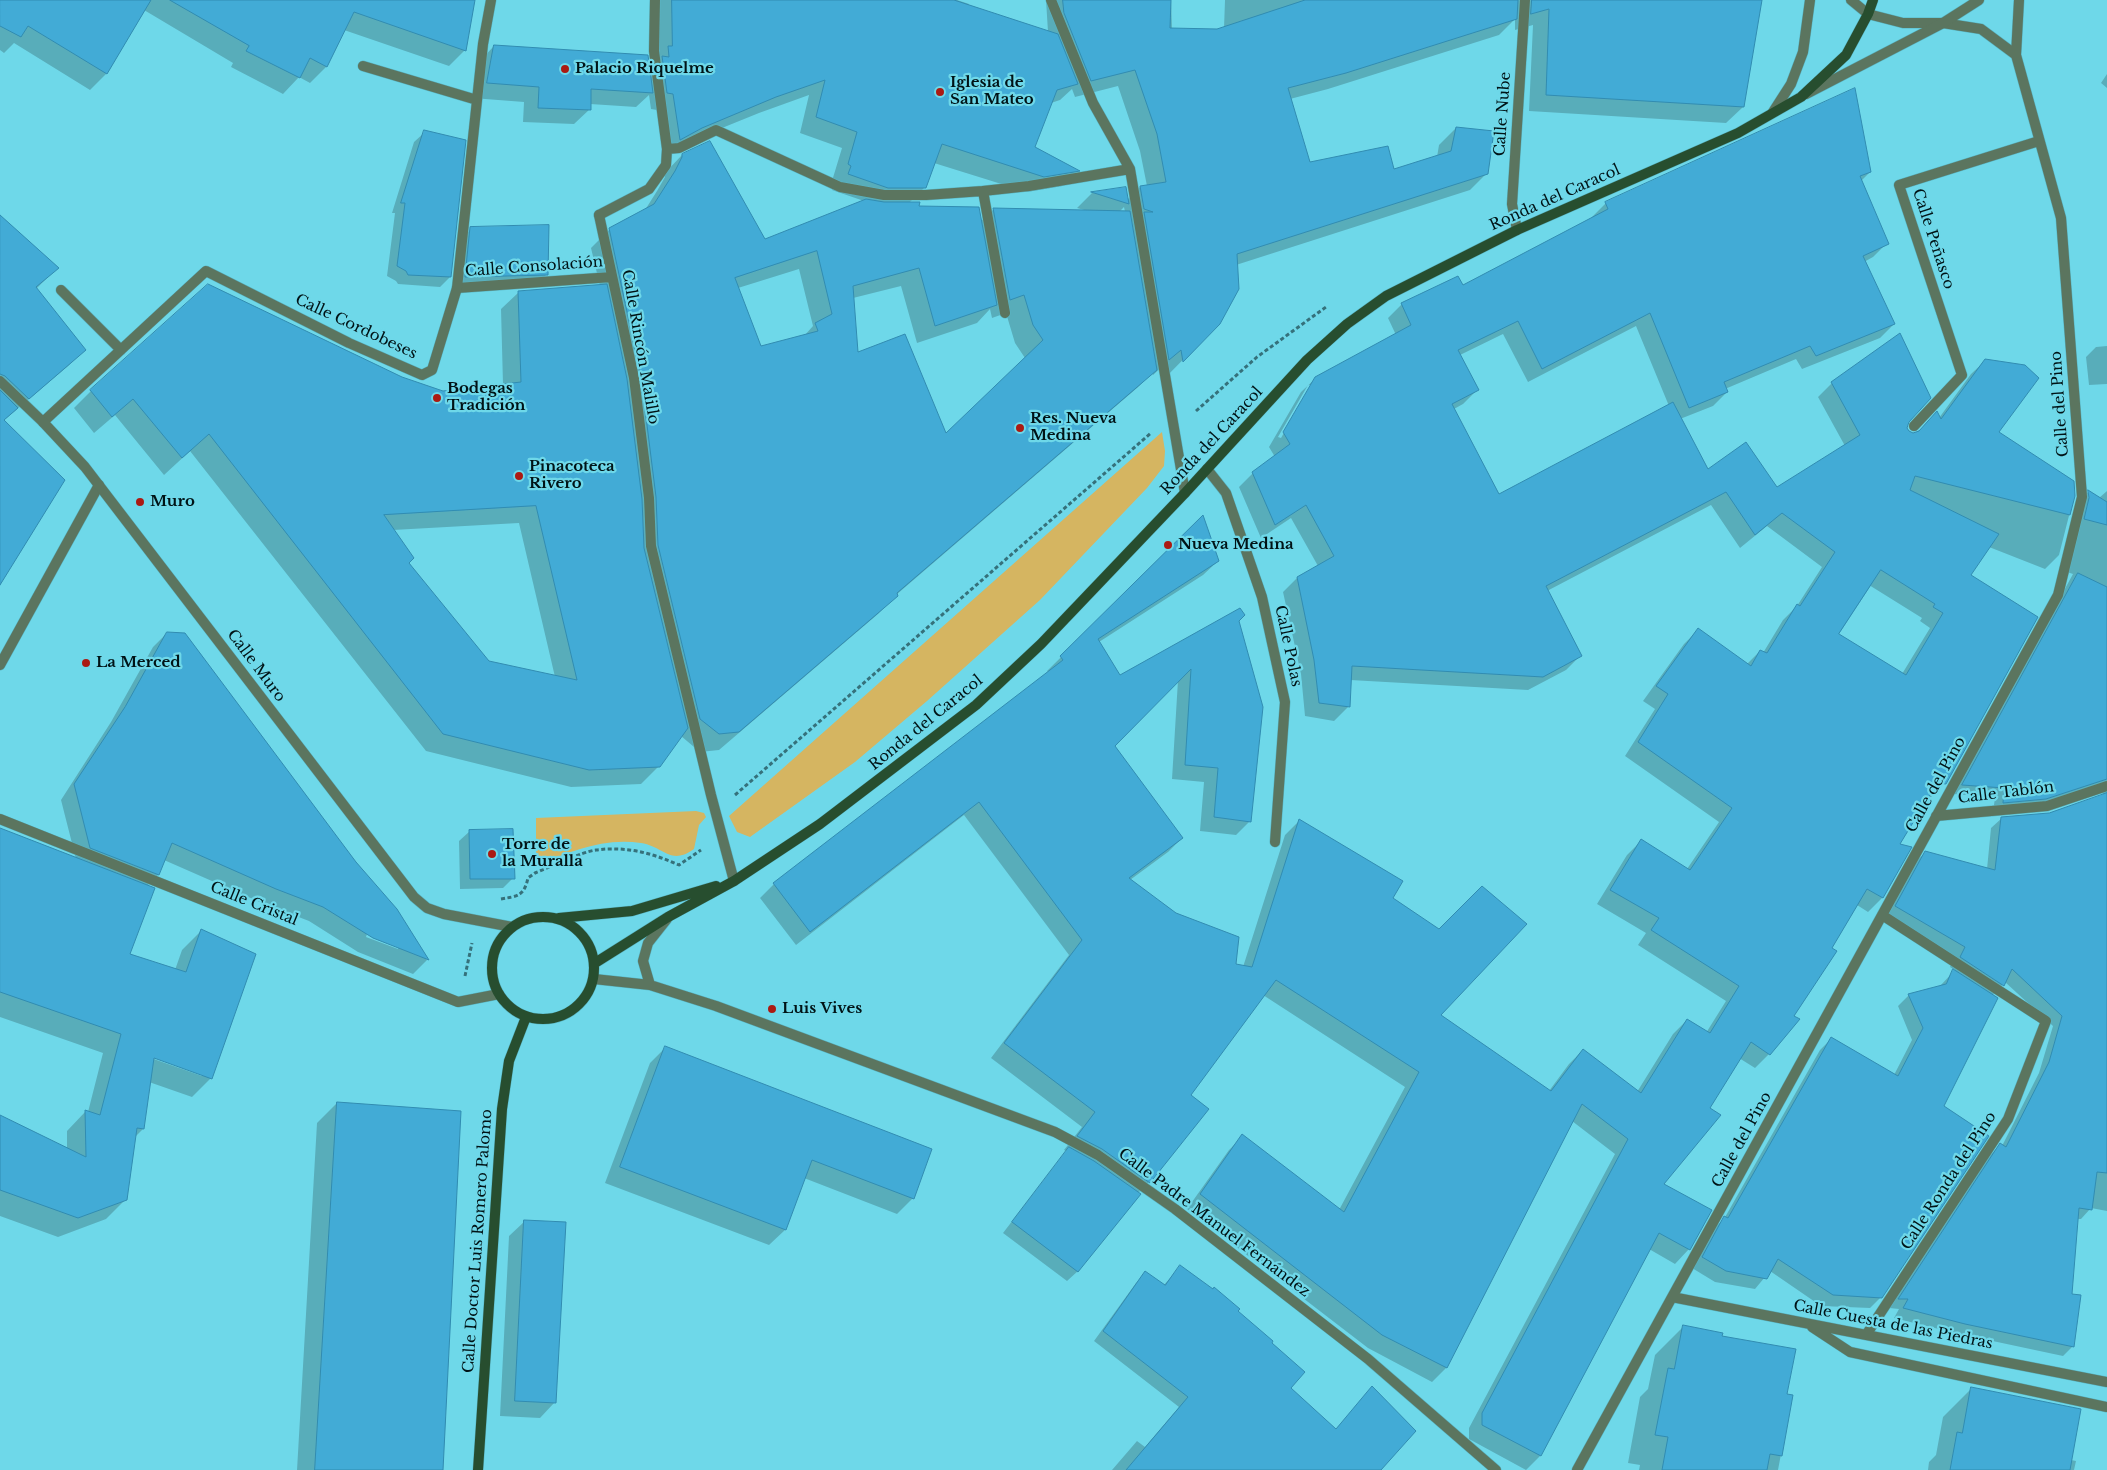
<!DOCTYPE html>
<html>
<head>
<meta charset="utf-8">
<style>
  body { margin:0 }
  canvas { display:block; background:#6ed8e9 }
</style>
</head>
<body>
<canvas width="2107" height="1470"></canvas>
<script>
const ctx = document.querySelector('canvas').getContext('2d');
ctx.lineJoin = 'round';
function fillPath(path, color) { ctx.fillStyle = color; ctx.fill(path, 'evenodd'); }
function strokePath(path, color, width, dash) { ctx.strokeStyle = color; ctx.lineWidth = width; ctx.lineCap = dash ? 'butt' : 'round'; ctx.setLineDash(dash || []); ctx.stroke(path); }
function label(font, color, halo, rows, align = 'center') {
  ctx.font = font + ' "Libre Baskerville",serif'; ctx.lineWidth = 4.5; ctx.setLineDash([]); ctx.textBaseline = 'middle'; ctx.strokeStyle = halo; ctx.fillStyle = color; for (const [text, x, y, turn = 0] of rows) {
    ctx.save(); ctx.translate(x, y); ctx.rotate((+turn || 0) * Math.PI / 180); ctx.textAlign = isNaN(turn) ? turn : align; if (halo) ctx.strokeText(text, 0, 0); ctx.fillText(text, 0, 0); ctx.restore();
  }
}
const green = new Path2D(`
  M1162,432L1165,451L1164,466L1147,488L1040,600L927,701L855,762L750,837L737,832L729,816Z
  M696,811L704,813L706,817L699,825L694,849C670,866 665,847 641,843C604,837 570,852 536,865V818Z`);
const shadow = new Path2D(`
  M0,0H474L465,50L449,66L344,30L326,67L310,83L299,77L283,94L231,67L233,63L144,10L106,74L90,90L14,43L4,53L0,50Z
  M656,0H957L969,4L967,6L1048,32L1046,0H1171L1172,29L1217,31L1224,28L1225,0H1760L1743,107L1726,123L1529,111L1533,25L1515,30V19L1499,35L1328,89L1290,99L1309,164L1394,170L1437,157L1439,145L1456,128L1487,173L1470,190L1236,265L1219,323L1166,377L1164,365L1153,375L1152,373L1137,388L896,595L878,614L719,750L700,752L681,736L659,766L641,784L571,787L426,751L190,451L164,475L115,415L94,433L74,408L91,391L401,378L443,392L503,385L501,309L519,292L600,286L591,248L610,229L645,210L657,191L665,177L664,174L682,155L765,240L864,201L832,190L835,182L832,181L842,148L800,133L809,95L759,113L685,143L664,155L657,110L651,109L649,95L636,107L590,104V109L574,124L523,122L524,102L472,98L479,62L494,46L649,71L653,67ZM1118,86L1140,151L1147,186L1140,187L1127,200L1125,189L1092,193L1077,208L1088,211L994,209L980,222L917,207L909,203L925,187L934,163L1027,192L1062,186L1078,171L1034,148L1051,103L1060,100L1072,89L1075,97ZM1124,207L1125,212H1119ZM799,269L813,326L804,336L761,347L738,288ZM901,286L917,343L977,323L990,309L992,318L1006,313L1015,343L1025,358L946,435L856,354L853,298ZM519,523L555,677L488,662L407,563L393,530Z
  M2107,74V88L2101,83Z
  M425,132L450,277L440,287L398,284L396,281L387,276L395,213H392L414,142Z
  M1870,172L1861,181L1887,243L1873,257L1864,262L1894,324L1880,338L1802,369L1796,359L1725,389L1727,392L1713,406L1680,419L1708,471L1777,489L1845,446L1818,397L1832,383L1908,421L1906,428L1913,434L1939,418L1971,374L1986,360L1997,432L2074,496L2059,555L2045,569L1989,547L1970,575L1945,783L1931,797H1927L1898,845L1910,848L1882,898L1868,912L1857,905L1769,1054L1755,1068L1739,1058L1663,1185L1710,1210L1689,1249L1675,1264L1649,1249L1540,1456L1526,1470L1469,1439V1428L1615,1154L1572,1121L1446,1368L1432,1382L1368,1348L1187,1209L1229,1150L1243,1136L1339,1210L1405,1087L1263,995L1190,1095L1149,1182L1138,1193L1078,1271L1067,1281L1003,1233L1066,1151L1064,1150L1082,1127L991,1058L1069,955L964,815L796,945L760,898L774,884L1049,673L1047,671L1203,517L1218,561L1203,575L1099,642L1119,677L1238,620L1250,821L1236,835L1200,831L1204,782L1172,779L1178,680L1113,746L1182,838L1168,852L1130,880L1235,965L1243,967L1285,835L1299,821L1391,899L1439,1015L1549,1091L1569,1064L1583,1050L1637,1092L1673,1034L1687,1020L1706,1033L1726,1001L1638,945L1646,933L1597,904L1627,855L1641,841L1687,869L1719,822L1625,756L1655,709L1643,701L1684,644L1698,630L1747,664L1760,651L1763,653L1783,620L1797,606L1822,567L1767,526L1740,548L1711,505L1547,591L1580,656L1566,670L1528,690L1350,680L1348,707L1334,721L1305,716L1301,674L1283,592L1297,578L1318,566L1291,518L1261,538L1239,487L1253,473L1275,457L1269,447L1301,392L1316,378L1396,335L1388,318L1402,304L1462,287L1593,219L1592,217L1606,203ZM1636,326L1669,406L1499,495L1454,409L1463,404L1477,390L1460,355L1503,334L1528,382ZM1308,385H1311L1281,438L1278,437ZM1869,585L1922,618L1920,621L1930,628L1902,674L1837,634Z
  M0,217L57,268L36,289L84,350L68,366L3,421L0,583Z
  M471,229L547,274L537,284L455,287L461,239Z
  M2107,346V384L2089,385L2086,357L2096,347Z
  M2089,491L2099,498L2107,491V1211L2091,1208L2081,1219H2077L2071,1295L2073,1346L2063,1356L1955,1333L1894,1318L1899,1309L1889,1308L1990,1155L2000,1145L2002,1146L2039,1073L2053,1026L2005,982L1992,996L1942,1106L1881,1297L1870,1308L1821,1306L1770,1271L1755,1289L1715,1282L1692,1268L1713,1229L1724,1219L1820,1050L1831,1039L1894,1075L1912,1040L1898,1006L1909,995L1940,986L1955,970L1950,967L1955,958L1886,916L1915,862L1926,852L1987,869L1991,828L2002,818L2049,814L2103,796L2102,791L2034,809L1993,813L1995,797L1953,794L2073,574L2064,571L2079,501Z
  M167,633L355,863L396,910L427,960L413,974L358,952L309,921L262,903L164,860L158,875L147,886L128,954L175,970L182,950L202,930L211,1078L192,1097L149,1082L143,1129L135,1137L126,1199L106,1219L58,1237L0,1216V1117L67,1149V1131L85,1112H88L103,1053L0,1017V830L76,859L61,800L111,722L153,647ZM367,934L398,947V949L366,937ZM149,1054L202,1074V1076L148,1057Z
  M470,831L513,878L503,888L460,889L459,841Z
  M665,1048L913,1198L897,1214L804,1178L785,1230L769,1245L605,1183L650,1063Z
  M337,1103L442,1470H297L317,1123Z
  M525,1221L555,1402L540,1418L500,1416L509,1236Z
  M1180,1267L1237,1311L1270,1343L1289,1389L1335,1430L1372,1388L1379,1470H1112L1137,1441L1145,1447L1179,1407L1094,1341L1136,1283L1146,1273L1163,1286Z
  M1683,1327L1721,1336L1785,1395L1792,1396L1778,1470H1639L1640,1465L1628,1463L1640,1397L1648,1389L1655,1355Z
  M1971,1389L2071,1460L2076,1461L2074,1470H1928L1929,1462L1936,1455L1943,1417Z`);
const building = new Path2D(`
  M0,0H151L107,74L28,26L21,37L0,26Z
  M170,0H475L466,51L354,12L327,67L310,58L300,78L246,51L249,46Z
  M672,0H954L1058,34L1078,84L1057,90L1035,147L1080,171L1044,177L942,144L926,188H888L848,174L851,166L848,164L857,132L816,117L825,80L776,97L702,128L680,140L673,94L667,93L662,56L669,57L668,46H672Z
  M1063,0H1171L1170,28L1217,29L1305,0H1518L1517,19L1346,73L1288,88L1310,162L1388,146L1394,169L1451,151L1456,127L1494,131L1488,174L1237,254L1239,289L1220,324L1183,362L1181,350L1169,360L1144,212H1153L1144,209L1140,186L1166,182L1157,134L1135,70L1091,81L1064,13Z
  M1532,0H1762L1744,107L1546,95L1549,9L1531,14Z
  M494,45L648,55L653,93L591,89V110L538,108L539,87L487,83Z
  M1855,88L1871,172L1860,176L1889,244L1863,256L1895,324L1816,356L1810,346L1724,382L1728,392L1689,408L1650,313L1542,369L1518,321L1458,350L1479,390L1452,404L1499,494L1673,402L1708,469L1746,442L1777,487L1860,435L1831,382L1900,333L1931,398L1909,422L1907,428L1909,431L1913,433L1919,431L1937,411L1941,419L1985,359L2025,365L2039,378L1999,432L2074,481L2075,496L2070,515L1915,476L1910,490L1999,534L1971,575L2038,617L1946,784L1937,783L1900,844L1912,847L1883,898L1867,889L1832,948L1837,951L1794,1016L1800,1019L1770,1055L1751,1042L1710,1108L1721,1115L1664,1184L1712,1210L1690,1250L1659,1233L1541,1456L1482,1425V1413L1628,1139L1582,1104L1447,1368L1382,1335L1200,1194L1242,1134L1344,1212L1419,1072L1276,980L1191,1095L1209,1109L1150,1183L1102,1149L1077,1136L1095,1112L1004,1043L1082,940L979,802L810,932L773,883L1063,660L1060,656L1203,515L1219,561L1098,639L1120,675L1240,608L1245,615L1239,621L1263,707L1251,822L1214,817L1218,768L1185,765L1191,669L1115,746L1183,838L1129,878L1176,913L1239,937L1236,964L1252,967L1299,819L1403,881L1393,898L1439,929L1482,886L1527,924L1441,1015L1551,1091L1583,1049L1641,1093L1687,1019L1710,1033L1739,986L1651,930L1659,918L1610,890L1641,839L1690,870L1732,808L1638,742L1668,694L1656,686L1698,628L1751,666L1760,650L1767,653L1797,604L1800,606L1835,552L1782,513L1755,535L1726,492L1546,586L1582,656L1543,677L1352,666L1350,707L1319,703L1314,660L1297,577L1334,556L1306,505L1275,525L1252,472L1290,444L1283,432L1315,377L1411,325L1401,303L1458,276L1463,285L1608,209L1605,202ZM1881,570L1935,604L1933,607L1943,613L1906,675L1839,634Z
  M424,130L466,140L451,277L408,275L406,271L397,266L405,203H401Z
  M710,141L765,239L866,199L884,202H920L919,206L979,207L997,305L935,326L919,268L853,286L858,352L905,334L946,433L1043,340L1033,325L1024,295L1010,300L993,208L1130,211L1157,370L897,593L898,596L739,732L719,734L700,719L658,545L656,497L641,377L609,228L654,204L675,171L682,157V154ZM817,251L832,314L815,323L818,331L761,346L735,278Z
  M1126,187L1129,204L1091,192Z
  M0,215L59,268L36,287L86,350L29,399L5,376L0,374Z
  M549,225L548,275L465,277L470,227Z
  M208,284L402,377L443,391L521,382L518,291L607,284L627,379L642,499L644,548L688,728L660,767L589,770L443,734L209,434L182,458L133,399L112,417L90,390ZM536,506L577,680L489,661L409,563L414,558L384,515Z
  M0,390L18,408L4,420L65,480L0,585Z
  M2088,490L2107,502V525L2084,519L2089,498Z
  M2078,573L2107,587V779L2046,799L2003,803L2004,788L1962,785Z
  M167,632L185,633L356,862L397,909L429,960L373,938L323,907L276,889L172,843L159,875L90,848L74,784L125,707Z
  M2107,793V1173L2097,1172L2092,1210L2079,1208L2072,1294L2081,1295L2074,1347L1965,1324L1903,1308L1908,1299H1898L2000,1143L2006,1147L2049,1062L2062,1016L2012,969L2004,986L1960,957L1965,947L1895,906L1925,851L1995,870L2001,817L2049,813Z
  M0,828L155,888L130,954L186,972L201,929L256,954L212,1079L154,1058L144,1129L137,1128L127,1200L78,1218L0,1190V1115L86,1157L85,1110L100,1115L121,1034L0,992Z
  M513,829L515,879H470L469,830Z
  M1953,969L1998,998L1944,1106L1989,1136L1882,1298L1833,1295L1778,1259L1767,1279L1726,1271L1702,1257L1724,1216L1728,1218L1831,1037L1898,1076L1923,1028L1908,994L1946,984Z
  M665,1046L932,1149L914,1199L812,1160L786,1230L620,1167Z
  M337,1102L461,1111L443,1470H315Z
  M1069,1147L1094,1161L1141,1194L1078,1272L1012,1222Z
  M524,1220L566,1222L556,1403L515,1401Z
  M1180,1265L1213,1289L1214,1287L1240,1309L1238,1311L1273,1341L1272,1343L1305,1372L1291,1388L1336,1429L1372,1386L1416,1431L1381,1470H1126L1188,1397L1103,1331L1145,1271L1165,1285Z
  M1683,1325L1723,1333L1722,1336L1796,1349L1787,1394L1793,1395L1782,1456L1770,1454L1767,1470H1662L1668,1437L1655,1435L1668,1368L1674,1369Z
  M1971,1387L2081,1409L2070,1470H1950L1957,1432L1962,1433Z`);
const path = new Path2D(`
  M1196,411L1257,357L1326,307
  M735,795L1151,433
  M501,899C518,896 524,896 528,878L535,873C550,867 581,852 596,850C626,846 652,853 679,865L701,850
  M465,976L472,943`);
const pedestrian = new Path2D(`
  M599,215L634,378L649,498L651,546L711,795L734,881
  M457,288L612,277`);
const minor = new Path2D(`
  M1051,0L1093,103L1130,169L1185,493
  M1851,0L1868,14L1903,23H1943L1981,29L2016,55
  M363,66L477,100
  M1773,112L1791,84L1803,52L1810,0
  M667,149L679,148L716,130L840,187L884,195H926L983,191L1029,186L1130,169
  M983,191L1005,313
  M599,215L649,189L666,165L667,149L654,51L655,0
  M1517,230L1512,204L1525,0
  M61,290L121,350
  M43,422L206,271L349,343L422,375L432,370L457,288L483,44L491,0
  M1914,426L1962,375L1899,185L2039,141
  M1207,469L1226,493L1262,597L1285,702L1275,842
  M0,665L99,485
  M1936,816L2047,806L2107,786
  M1672,1297L2107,1382
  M1812,1327L1850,1352L2107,1407
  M1866,1335L2008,1119L2046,1021L1882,915
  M1577,1470L2058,595L2082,497L2061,218L2016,55L2019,0`);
const tertiary = new Path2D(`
  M1806,94L1943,23L1979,0
  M0,381L43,422L85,467L414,897L427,908L444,914L512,927
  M0,819L458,1002L499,994
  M594,979L650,985L716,1006L1055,1132L1098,1155L1175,1209L1368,1359L1496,1470
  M650,985L643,961L648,943L667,919`);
const secondary = new Path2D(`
  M492 968a51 51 0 1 1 102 0a51 51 0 1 1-102 0Z
  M559,918L632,911L716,886
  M595,963L668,917L734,881L820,824L976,705L1041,644L1185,493L1307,360L1347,324L1386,296L1517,230L1738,133L1801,97L1846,55L1868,14L1873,0
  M478,1470L502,1109L509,1061L526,1017`);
const markers = [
  [565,69,5,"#ab1a13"],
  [940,92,5,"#ab1a13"],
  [437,398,5,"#ab1a13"],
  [1020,428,5,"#ab1a13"],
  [519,476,5,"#ab1a13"],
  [140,502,5,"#ab1a13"],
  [1168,545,5,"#ab1a13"],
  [86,663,5,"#ab1a13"],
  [492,854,5,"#ab1a13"],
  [772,1009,5,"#ab1a13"]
];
const poiNames = [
  ["Palacio Riquelme",575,69],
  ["Iglesia de",950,83],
  ["San Mateo",950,100],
  ["Bodegas",447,389],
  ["Tradición",447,406],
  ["Res. Nueva",1030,419],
  ["Medina",1030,436],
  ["Pinacoteca",529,467],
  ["Rivero",529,484],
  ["Muro",150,502],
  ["Nueva Medina",1178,545],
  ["La Merced",96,663],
  ["Torre de",502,845],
  ["la Muralla",502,862],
  ["Luis Vives",782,1009]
];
const streetNames = [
  ["Calle Nube",1503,114,-86],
  ["Ronda del Caracol",1555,198,-24],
  ["Calle Peñasco",1933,239,72],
  ["Calle Consolación",534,267,-4],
  ["Calle Cordobeses",356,327,25],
  ["Calle Rincón Malillo",640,347,80],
  ["Calle del Pino",2060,404,-94],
  ["Ronda del Caracol",1212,441,-47],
  ["Calle Polas",1288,646,78],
  ["Calle Muro",256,666,53],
  ["Ronda del Caracol",926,723,-39],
  ["Calle del Pino",1936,785,-61],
  ["Calle Tablón",2006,793,-7],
  ["Calle Cristal",254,904,22],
  ["Calle del Pino",1742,1140,-61],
  ["Calle Ronda del Pino",1949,1181,-57],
  ["Calle Padre Manuel Fernández",1214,1223,37],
  ["Calle Doctor Luis Romero Palomo",478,1241,-86],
  ["Calle Cuesta de las Piedras",1893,1325,11]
];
fillPath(green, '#d5b561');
fillPath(shadow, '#0003');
fillPath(building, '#42abd6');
strokePath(building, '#318cb1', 1);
strokePath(pedestrian, '#5ab5c3', 11);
strokePath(minor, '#5ab5c3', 11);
strokePath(tertiary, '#5ab5c3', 11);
strokePath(secondary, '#5ab5c3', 11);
strokePath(path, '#35717b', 3, [4, 2.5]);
strokePath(pedestrian, '#5b755f', 10);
strokePath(minor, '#5b755f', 10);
strokePath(tertiary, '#5b755f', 10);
strokePath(secondary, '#274e2f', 10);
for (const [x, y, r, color] of markers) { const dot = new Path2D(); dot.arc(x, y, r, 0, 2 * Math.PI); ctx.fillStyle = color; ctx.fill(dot); strokePath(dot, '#6ed8e9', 2); }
label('bold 15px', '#001316', '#6ed8e9', poiNames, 'left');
label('15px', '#001316', '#6ed8e9', streetNames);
</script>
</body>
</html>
